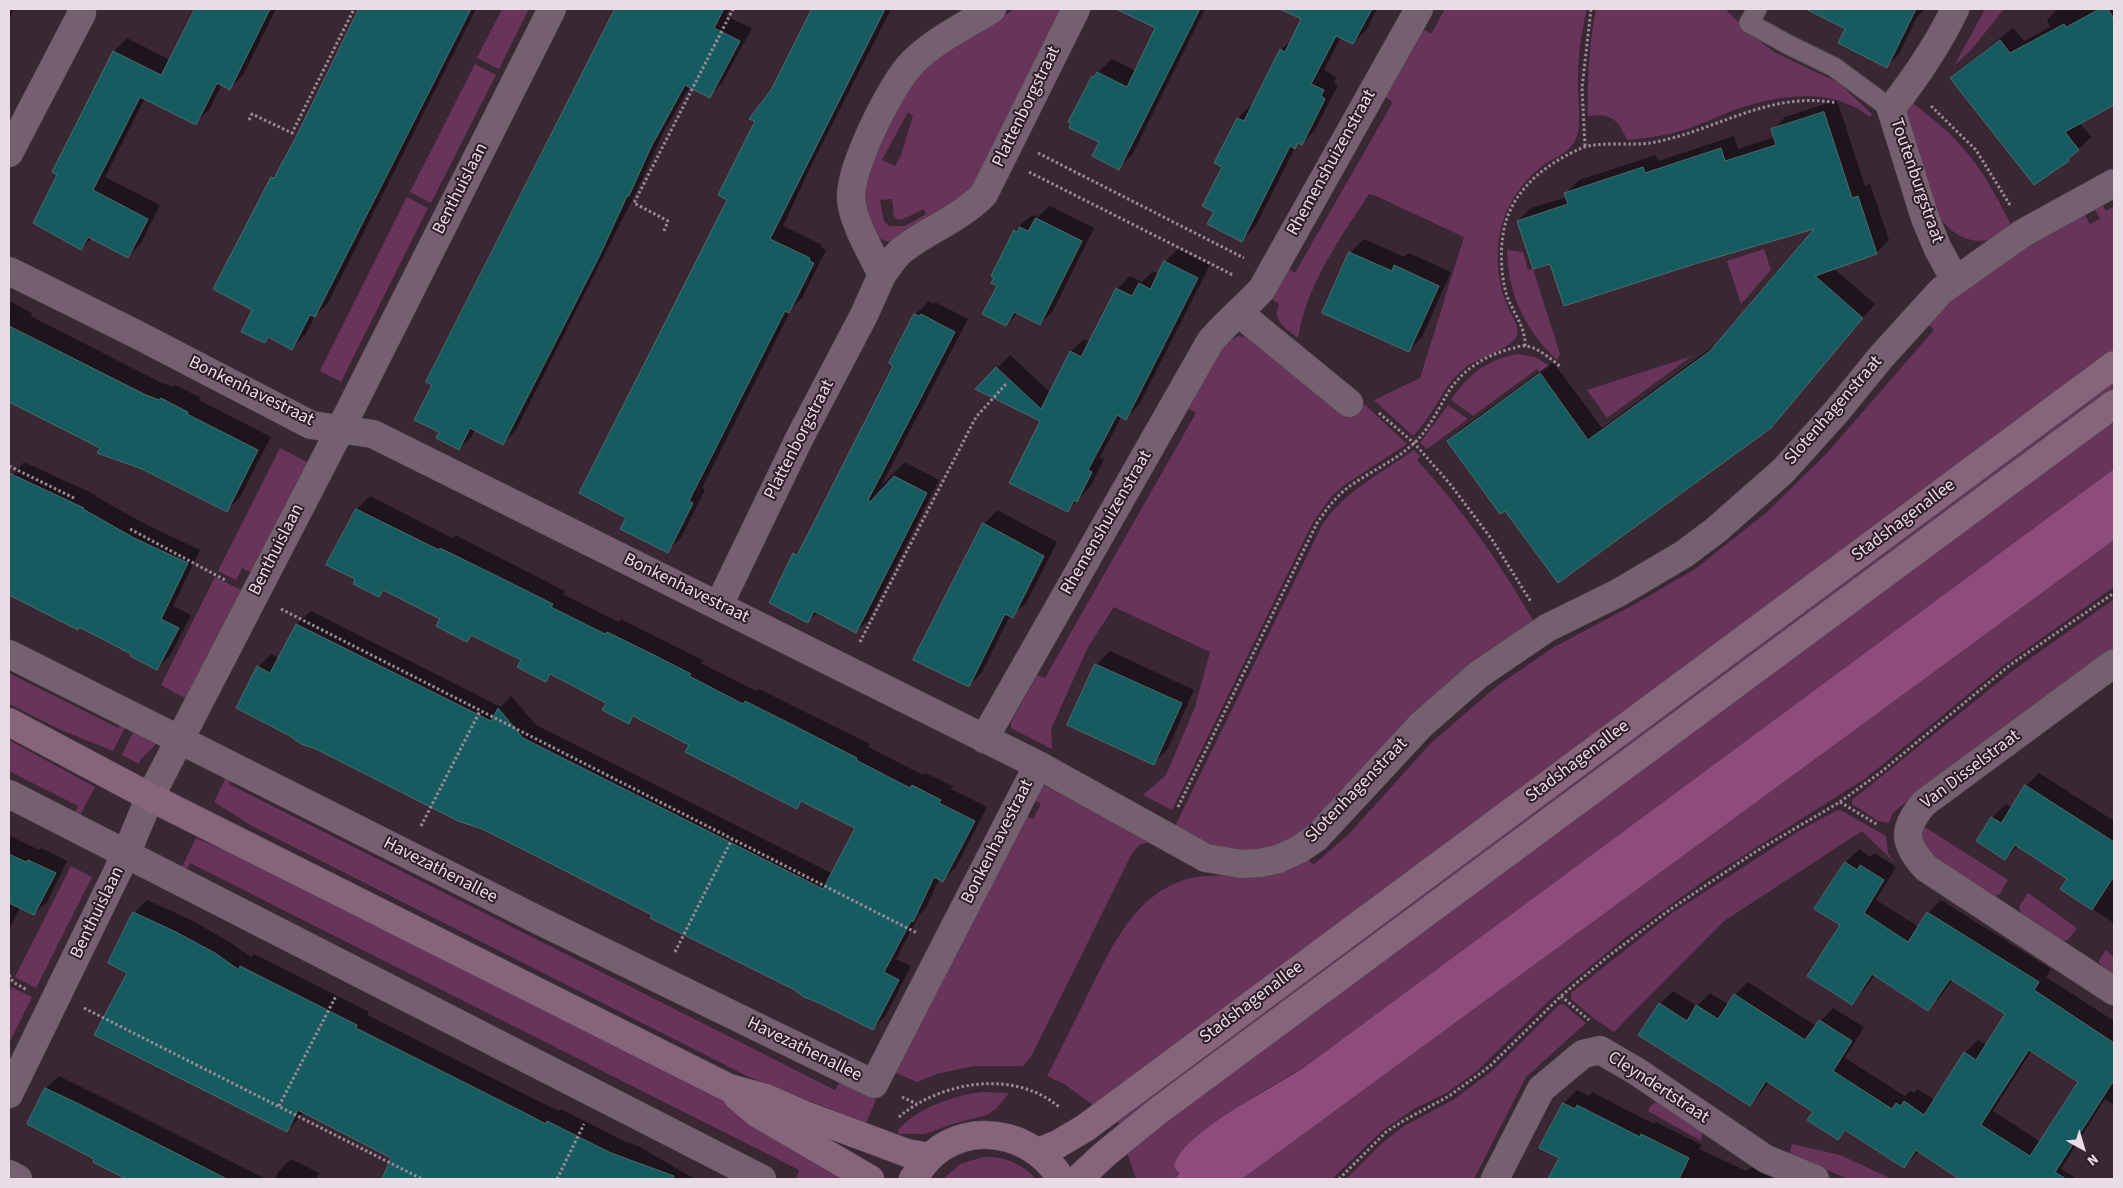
<!DOCTYPE html>
<html>
<head>
<meta charset="utf-8">
<style>
  body { margin:0 }
  #map { position:relative; width:2123px; height:1188px; overflow:hidden; background:#392734; font-family:"Source Sans 3",sans-serif }
  canvas { display:block }
  .frame { position:absolute; inset:0; border:10px solid #e9dce5; pointer-events:none }
  .north { position:absolute; left:2058px; top:1123px; width:50px; height:50px; -webkit-text-stroke:4px #2f1d2a; paint-order:stroke; rotate:141deg; font-size:14px; font-weight:700; line-height:20px; text-align:center; color:#e9dce5 }
  .north::after { content:''; display:block; margin:auto; width:18px; height:22px; background:#e9dce5; clip-path:polygon(50% 0,100% 100%,50% 72%,0 100%) }
</style>
</head>
<body>
<div id="map">
<canvas width="2123" height="1188"></canvas>
<div class="frame"></div>
<div class="north">N</div>
</div>
<script>
const ctx = document.querySelector('canvas').getContext('2d');
ctx.lineJoin = 'round';
function fillPath(path, color) { ctx.fillStyle = color; ctx.fill(path, 'evenodd'); }
function strokePath(path, color, width, dash) { ctx.strokeStyle = color; ctx.lineWidth = width; ctx.lineCap = dash ? 'butt' : 'round'; ctx.setLineDash(dash || []); ctx.stroke(path); }
function label(font, color, halo, rows, align = 'center') {
  ctx.font = font + ' "Source Sans 3",sans-serif'; ctx.lineWidth = 4; ctx.setLineDash([]); ctx.textBaseline = 'middle'; ctx.strokeStyle = halo; ctx.fillStyle = color; for (const [text, x, y, turn = 0] of rows) {
    ctx.save(); ctx.translate(x, y); ctx.rotate((+turn || 0) * Math.PI / 180); ctx.textAlign = isNaN(turn) ? turn : align; if (halo) ctx.strokeText(text, 0, 0); ctx.fillText(text, 0, 0); ctx.restore();
  }
}
const green = new Path2D(`
  M502,9H529L499,69L477,58Z
  M1015,9H1065L974,188L895,241C864,248 862,188 867,169L915,74L930,60ZM908,112L913,116L901,155L895,166L882,160ZM892,199L894,216L898,220L906,218L923,209L926,214L905,226H889L884,221L880,200Z
  M1445,9H1587C1582,31 1578,54 1578,77C1577,95 1583,126 1575,141C1569,152 1558,156 1548,162C1523,179 1506,204 1500,233C1495,256 1498,283 1507,305C1511,315 1520,325 1517,336C1509,350 1479,357 1465,368C1451,378 1443,394 1434,408C1428,418 1421,427 1413,436L1374,400L1420,378L1464,237L1374,195L1369,194C1339,240 1307,284 1298,338C1286,329 1272,321 1279,304L1270,298L1287,268L1295,273L1393,102L1385,97L1423,29L1431,34Z
  M1596,9H1725L1760,42L1776,53L1839,83L1872,114L1870,117C1832,86 1777,95 1734,110C1717,116 1701,125 1684,130C1665,136 1646,138 1627,140C1618,119 1611,113 1588,116C1587,80 1589,45 1596,9Z
  M1985,9H2004L1971,50L1954,66Z
  M475,64L496,75L431,203L410,192Z
  M1910,101C1929,116 1947,129 1962,147C1984,171 1998,200 2013,228C2006,232 1999,237 1991,239C1969,246 1948,232 1937,213L1906,121V111Z
  M407,197L428,208L341,382L320,371Z
  M2101,202L2106,211L2114,206V353L1096,1107L1064,1084L1047,1076C1062,1047 1076,1019 1090,990C1113,945 1134,895 1187,879C1207,873 1228,877 1248,875C1265,874 1289,861 1306,856L1313,865L1348,835L1431,743L1497,686L1554,647L1635,604L1695,569L1767,512L1827,453L1934,330L1926,322L1987,270L2083,212L2090,224L2100,219L2093,206Z
  M1764,249L1771,270L1741,304L1727,261Z
  M1507,250L1523,252L1528,270L1533,269L1560,354L1557,360C1525,330 1508,294 1507,250Z
  M1238,336L1251,338L1361,401L1407,444L1343,486L1332,496L1313,522L1172,810L1143,795L1166,775L1195,707L1210,652L1114,607L1088,647L1051,729L1052,749L1011,728V722L1037,675L1045,678L1196,413L1188,408L1223,347L1227,342Z
  M1518,354L1535,357L1550,366L1540,373L1537,369L1473,416L1451,400C1466,376 1490,358 1518,354Z
  M1692,356L1607,418L1587,390Z
  M2114,376V393L1121,1127L1114,1116Z
  M1448,405L1468,419L1427,449L1420,443Z
  M2114,414V469L1306,1066L1256,1095L1196,1136L1175,1179H1136L1126,1149Z
  M280,448L309,463L254,574L242,568L236,580L218,571Z
  M1414,450L1420,456L1417,460C1463,510 1500,563 1534,622L1329,812L1287,843L1234,856L1175,826L1322,525C1345,490 1381,474 1414,450Z
  M2114,540V587L2004,665L1866,778L1708,878L1626,937L1552,998L1477,1071L1448,1092L1414,1109L1383,1130L1332,1179H1242Z
  M215,577L245,592L190,701L161,685Z
  M2114,599V648L1901,806L1893,813L1889,823L1878,821L1852,804V800L2011,672Z
  M9,673L118,728L123,720L128,722L113,751L59,729L9,704Z
  M136,726L158,742L140,760L139,764L122,755Z
  M9,740L95,787L79,817L74,815L78,806L9,771Z
  M228,773L233,775L229,784L835,1090L840,1082L876,1100L866,1123L747,1076L252,826L214,802Z
  M1043,785L1154,841L1139,845L1131,855L1031,1057L1023,1066H974L937,1074L917,1082L891,1071L1021,814L1033,819L1041,804L1029,797Z
  M1837,810L1842,811L1886,836L1888,853L1895,863L1862,831L1724,921L1614,1032L1592,1017L1571,999V993L1672,913L1799,831Z
  M1923,826L2008,880L1999,895L1993,896L1929,853L1922,840Z
  M196,838L247,860L756,1117L842,1170L838,1179H796L799,1170L190,863L185,872L181,869Z
  M71,866L92,877L36,988L15,977Z
  M2028,893L2077,928L2068,940L2062,941L2021,913L2019,907Z
  M2106,950L2114,957V974L2099,963V960Z
  M11,987L32,997L9,1043V990Z
  M1563,1004L1586,1023L1526,1077L1474,1179H1346L1381,1144L1404,1126L1453,1100L1492,1071L1559,1005Z
  M982,1092L1009,1093L996,1109L987,1115L952,1124L925,1134H898V1130C919,1107 952,1096 982,1092Z
  M1659,1101L1702,1132L1701,1141L1648,1111L1651,1105Z
  M1792,1144L1840,1155L1892,1179H1848L1791,1155L1790,1152Z
  M983,1157C1004,1156 1022,1163 1036,1179H943L960,1164Z`);
const water = new Path2D(`
  M2114,469V540L1242,1179H1175L1179,1173L1174,1167C1180,1133 1277,1086 1306,1066Z`);
const shadow = new Path2D(`
  M9,9H14L9,20Z
  M196,9H276L243,75L230,88L222,84L209,110L195,123L145,98L105,177L160,205L141,243L128,257L92,238L81,249L59,174L53,171L114,51L127,38L170,60Z
  M361,9H476L328,303L315,316L305,335L292,348L270,337L265,342L254,309L214,289L272,177L280,170L296,140Z
  M616,9H730L726,16L752,28L722,83L710,96L690,86L663,133L641,182L516,430L503,443L475,429L472,436L459,449L440,432L433,385L428,382Z
  M813,9H891L810,168L783,226L822,245L821,247L826,250L802,298L792,308L702,488L705,490L681,538L668,551L627,517L729,200L719,194Z
  M1130,9H1205L1132,155L1118,168L1100,142L1093,77L1112,59L1136,71L1156,28L1128,14Z
  M1308,9H1377L1367,29L1353,43L1341,37L1324,70L1336,77L1334,83L1338,85L1315,130L1302,144L1299,142L1296,146L1255,227L1241,241L1215,211L1223,166L1238,118L1251,105L1253,106L1281,50L1294,37Z
  M1813,9H1925L1917,17L1899,54L1887,66L1847,28L1812,11Z
  M2058,9H2114V104L2080,123L2091,137L2068,160L1952,78L1965,66L2013,28L2024,41L2050,27L2047,20Z
  M1837,100L1865,186L1870,184L1889,240L1876,253L1833,268L1875,304L1770,427L1505,509L1448,441L1461,429L1553,362L1602,428L1719,342L1818,227L1550,262L1518,221L1531,208L1567,197L1566,193L1579,180L1656,155L1658,161L1734,136L1738,149L1775,137L1773,130L1785,117Z
  M1050,206L1094,228L1053,311L1040,324L1018,313L1006,325L999,285L993,276L1015,230L1028,218H1029L1033,215L1038,217Z
  M1364,239L1404,257L1409,253L1451,272L1422,337L1409,351L1350,253Z
  M1178,249L1210,265L1139,405L1126,418L1122,416L1100,457L1104,459L1090,487L1067,511L1042,420L977,388L1010,355L1051,393L1071,351L1084,339L1090,342L1117,289L1130,276L1142,282L1153,271L1159,274L1165,262Z
  M9,301L32,313L31,316L44,323L160,382L173,387L175,385L201,398L199,400L271,437L240,497L227,510L9,401Z
  M929,301L933,304L935,302L968,319L881,486L905,462L939,480L869,619L856,632L818,612L808,622L795,554L804,544L894,365L891,363L915,315Z
  M24,462L96,495L95,496L147,525L200,550L173,606L191,615L170,656L157,668L133,653L9,590V480Z
  M370,496L452,538L455,535L518,567L565,591L563,594L619,622L621,619L703,660L701,663L756,691L759,689L799,709L870,744L868,747L923,775L926,773L953,786L951,789L987,807L956,867L943,880L939,879L926,908L919,915L896,959L911,966L886,1015L873,1029L653,914L258,667L271,654L279,658L297,624L311,611L501,707L511,696L536,725L833,874L857,828L803,801L797,807L691,744L636,716L629,722L607,702L552,674L546,680L522,659L473,634L467,640L442,619L385,590L379,596L357,579L328,565L357,509Z
  M997,510L1057,542L1026,603L1012,616H1010L982,672L969,686L984,524Z
  M1110,651L1194,690L1167,750L1153,763L1096,665Z
  M2039,773L2114,821V923L2062,889L2068,879L2018,846L2005,859L1978,840L1992,818L2006,804L2012,808L2026,786Z
  M9,835L39,850L41,848L67,861L47,902L34,914L20,907L9,930Z
  M1859,849L1870,857L1874,853L1896,867L1876,900L1919,927L1928,913L1941,900L2051,969L2046,977L2114,1021V1105L2105,1099L2061,1169L2077,1179H1960L1919,1151L1904,1167L1847,1130L1838,1138L1815,1111L1769,1081L1762,1092L1750,1105L1660,1004L1673,991L1697,1006L1710,993L1729,1005L1735,995L1748,982L1816,1026L1833,1008L1864,1027L1845,1058L1905,1096L1910,1091L1914,1093L1917,1089L1935,1100L1965,1053L1978,1040L1987,1045L2006,1014L1953,979L1941,996L1928,1009L1875,975L1864,990L1851,1003L1842,925L1816,908L1846,862ZM2032,1050L2080,1081L2041,1142L1993,1111Z
  M147,900L189,919L228,941L251,957L254,954L369,1012L367,1015L536,1100L559,1111L561,1109L624,1141L638,1146L695,1179H387L384,1178L393,1158L303,1111L299,1118L287,1131L129,972L134,913Z
  M59,1076L266,1179H129L94,1162L96,1158L28,1124L46,1088Z
  M1577,1090L1589,1096L1592,1092L1654,1124L1656,1122L1702,1145L1699,1149L1746,1171L1753,1167L1777,1179H1566L1553,1173L1561,1158L1564,1103Z
  M291,1159L319,1173L316,1179H275L278,1172Z`);
const building = new Path2D(`
  M195,9H270L230,90L217,83L196,125L140,97L93,190L148,219L128,258L88,237L81,250L33,223L57,175L52,172L113,51L161,75Z
  M359,9H471L315,317L310,315L292,350L268,337L265,343L241,332L252,310L213,289L271,177L274,178L295,139Z
  M615,9H724L714,28L740,41L710,98L685,85L651,147L629,196H627L599,257L503,445L470,428L459,450L436,438L439,432L414,420L432,385L426,382Z
  M812,9H885L770,239L810,258L809,261L814,263L789,313L785,311L689,501L693,503L668,553L620,529L626,518L579,493L727,200L718,195L755,121L749,119L771,90Z
  M1116,9H1200L1119,170L1092,156L1099,142L1069,128L1071,123L1068,122L1092,76L1094,77L1097,72L1127,87L1155,28Z
  M1280,9H1372L1353,44L1336,36L1311,84L1324,90L1321,96L1325,99L1302,145L1298,143L1295,149L1290,146L1242,242L1207,224L1214,212L1202,206L1222,167L1214,163L1237,118L1244,121L1280,49L1285,52L1301,19Z
  M1806,9H1916L1887,68L1838,43L1845,29Z
  M2100,9H2108L2114,19V105L2065,132L2079,150L2068,159L2069,161L2034,185L1950,78L2000,40L2010,53L2064,24L2066,27Z
  M1824,112L1852,198L1858,196L1877,254L1815,276L1863,318L1771,428L1558,583L1505,511L1500,514L1447,441L1540,373L1588,440L1710,351L1814,229L1701,262L1564,306L1550,264L1533,269L1517,221L1568,204L1564,193L1643,167L1645,173L1721,148L1725,161L1776,145L1771,129Z
  M1036,218L1082,241L1040,325L1014,312L1006,326L982,314L997,286L991,283L994,278L991,276L1014,230L1017,232L1019,227L1028,231Z
  M1349,252L1392,271L1394,265L1439,286L1409,352L1322,313Z
  M1164,261L1198,278L1126,420L1117,415L1088,470L1092,472L1077,502L1074,500L1068,512L1009,483L1040,421L975,389L996,367L1041,409L1070,351L1081,357L1116,288L1132,296L1139,283L1150,289Z
  M914,314L919,316L921,314L955,332L868,500L870,502L894,476L927,493L856,633L814,611L808,623L769,603L793,553L797,555L809,532L893,366L889,363Z
  M9,326L146,395L159,400L161,398L174,405L188,412L187,414L258,450L227,512L142,469L97,453L100,448L9,402Z
  M9,473L84,508L83,509L134,538L188,563L161,619L179,628L157,670L130,656L131,654L79,627L78,630L9,595Z
  M356,509L439,550L440,548L505,580L553,604L551,607L605,634L607,632L654,655L691,674L689,676L743,704L745,701L785,721L857,758L856,760L910,788L912,785L941,800L939,803L975,821L943,882L934,877L913,922L911,921L884,972L899,980L873,1030L819,1003L804,997L793,989L650,918L652,915L532,854L482,829L458,821L316,749L301,744L290,736L236,708L257,666L270,673L296,624L491,721L498,708L523,738L823,889L855,828L801,801L797,809L685,752L689,745L633,716L629,724L602,710L606,703L550,674L546,682L532,675L517,667L521,660L471,635L467,642L449,633L436,626L440,619L383,590L379,597L353,584L355,579L326,565Z
  M983,523L1044,556L1013,618L1005,614L969,687L913,660Z
  M1095,664L1182,703L1154,765L1067,725Z
  M2025,785L2114,842V876L2092,910L2060,889L2067,879L2015,845L2005,860L1976,841L1991,817L2001,823Z
  M9,854L26,862L28,860L56,873L34,915L9,903Z
  M1845,862L1857,870L1860,865L1884,880L1864,913L1908,942L1927,912L2039,982L2034,990L2114,1043V1080L2055,1172L2066,1179H1959L1916,1150L1904,1168L1845,1130L1838,1140L1807,1120L1813,1112L1766,1081L1750,1106L1638,1035L1659,1003L1687,1021L1696,1005L1718,1019L1734,994L1805,1040L1819,1020L1852,1041L1833,1071L1892,1109L1896,1103L1901,1106L1904,1101L1924,1115L1964,1052L1976,1060L2005,1014L1950,979L1928,1011L1872,974L1852,1005L1807,976L1840,925L1814,909ZM2029,1050L2078,1082L2030,1156L1981,1125Z
  M133,912L176,932L215,953L239,970L240,966L357,1025L356,1028L523,1112L546,1124L547,1121L611,1153L674,1176L673,1179H382L391,1158L298,1110L287,1132L94,1035L127,973L108,963Z
  M45,1088L77,1103L227,1179H126L93,1162L94,1159L27,1124Z
  M1563,1103L1575,1109L1577,1105L1640,1137L1641,1134L1689,1158L1679,1179H1548L1559,1158L1539,1148Z`);
const path = new Path2D(`
  M1931,106L1976,150L2010,205
  M249,120L252,114L292,133L354,9
  M1585,146L1582,88L1591,9
  M1038,153L1244,258
  M1029,172L1233,275
  M664,231L668,221L634,203L733,9
  M1525,346C1526,327 1513,313 1507,296C1500,274 1499,241 1507,218C1519,184 1551,161 1582,148C1598,141 1632,146 1650,143C1715,132 1768,90 1837,103
  M1379,413L1414,443L1450,484L1493,541L1531,602
  M9,466L76,499
  M130,529L227,581
  M281,609L917,933
  M860,642L976,417L1007,383
  M1840,802L1878,825
  M1178,807L1317,523C1328,507 1339,492 1356,482C1375,469 1396,460 1413,444C1429,430 1438,409 1449,391C1464,368 1488,354 1514,348C1517,347 1522,345 1525,346C1538,347 1552,360 1561,367
  M421,826L480,711
  M675,952L732,839
  M9,975L13,982L27,990
  M1561,996L1589,1020
  M84,1008L422,1179
  M902,1097L917,1104
  M279,1106L336,996
  M899,1117C941,1081 1015,1069 1059,1107
  M557,1179L584,1124
  M1339,1179L1386,1132L1403,1121L1449,1096L1489,1067L1561,996L1606,958L1668,911L1755,852L1840,802L1881,772L2010,665L2114,593`);
const service = new Path2D(`
  M1757,9L1749,23L1787,44L1834,67L1891,109`);
const minor = new Path2D(`
  M992,9C966,25 935,40 913,62C891,84 850,167 851,198C852,221 872,254 882,275C888,267 893,258 901,251C927,230 960,219 984,194L1076,9
  M1955,9C1938,45 1916,77 1891,109L1925,218L1938,249L1955,280
  M9,153L82,13L81,9
  M9,271L138,335L311,425L373,434L1038,765L1206,858L1242,864L1260,863L1278,859L1298,850L1316,838L1421,725L1478,675L1547,628L1618,593L1684,554L1716,530L1783,471L1837,411L1881,357L1941,291L2023,233L2114,183
  M1239,313L1349,403
  M719,605L799,439L864,315L882,275
  M9,654L536,919L874,1084L1038,765
  M2114,663L1924,803C1902,829 1903,843 1926,868L2114,991
  M984,739L1210,342C1225,323 1245,308 1262,289L1419,9
  M9,794L762,1179
  M9,1094L126,854L150,797L341,428L552,9
  M9,1174L18,1179
  M1495,1179L1541,1089L1583,1054L1600,1050L1636,1071L1766,1159L1815,1179`);
const secondary = new Path2D(`
  M9,722L150,797L729,1088L766,1098L805,1115L907,1153L930,1157
  M737,1096L758,1114L870,1179
  M1038,1152L1058,1144L1085,1128L2114,365
  M913,1179C920,1168 929,1156 941,1148C983,1121 1037,1138 1061,1179
  M1078,1179L1105,1154L1158,1111L2114,404`);
const streetNames = [
  ["Plattenborgstraat",1027,107,-64],
  ["Rhemenshuizenstraat",1332,163,-61],
  ["Toutenburgstraat",1916,181,71],
  ["Benthuislaan",461,189,-63],
  ["Bonkenhavestraat",251,392,26],
  ["Slotenhagenstraat",1834,411,-49],
  ["Plattenborgstraat",800,440,-63],
  ["Stadshagenallee",1904,521,-37],
  ["Rhemenshuizenstraat",1107,523,-60],
  ["Benthuislaan",277,550,-63],
  ["Bonkenhavestraat",686,589,26],
  ["Stadshagenallee",1578,762,-37],
  ["Van Disselstraat",1971,770,-37],
  ["Slotenhagenstraat",1357,791,-46],
  ["Bonkenhavestraat",998,842,-63],
  ["Havezathenallee",440,871,27],
  ["Benthuislaan",98,913,-64],
  ["Stadshagenallee",1252,1003,-37],
  ["Havezathenallee",804,1050,26],
  ["Cleyndertstraat",1658,1088,33]
];
fillPath(green, '#68345a');
fillPath(water, '#8e4c7d');
fillPath(shadow, '#0007');
fillPath(building, '#165b60');
strokePath(building, '#4d6b6d', 1);
strokePath(service, '#544450', 21);
strokePath(minor, '#544450', 29);
strokePath(secondary, '#544450', 29);
strokePath(path, '#998a95', 3, [2.5, 2.5]);
strokePath(service, '#75606f', 19);
strokePath(minor, '#75606f', 28);
strokePath(secondary, '#85647c', 28);
label('18px', '#e9dce5', '#2f1d2a', streetNames);
</script>
</body>
</html>
